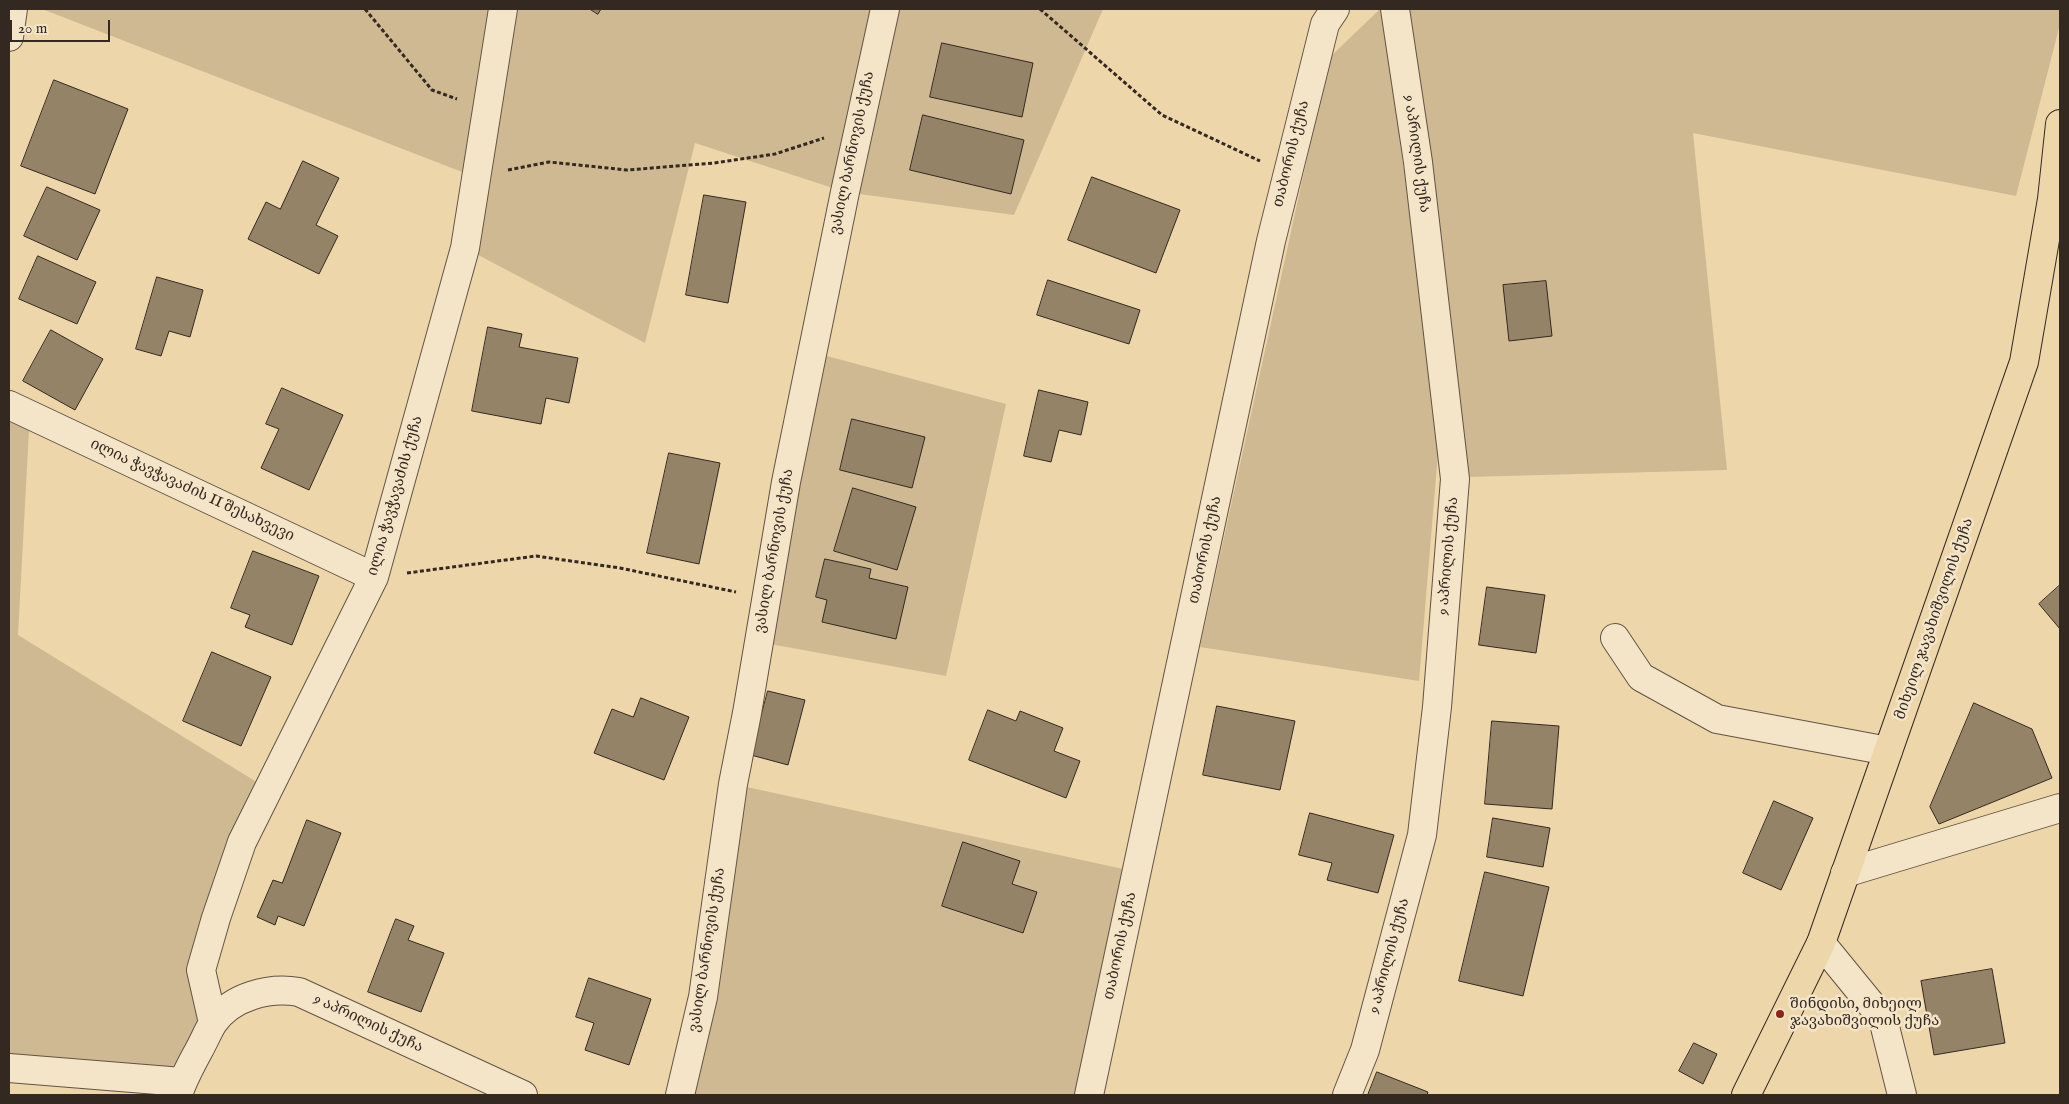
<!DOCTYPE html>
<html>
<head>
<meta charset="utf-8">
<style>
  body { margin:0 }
  #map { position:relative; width:2069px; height:1104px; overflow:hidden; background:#eed6ab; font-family:"IM FELL English",serif }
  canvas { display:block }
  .frame { position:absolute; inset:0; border:10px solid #342920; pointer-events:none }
  .scale { position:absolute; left:10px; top:20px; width:100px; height:22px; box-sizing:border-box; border:2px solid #342920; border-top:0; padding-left:6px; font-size:15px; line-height:18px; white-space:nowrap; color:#342920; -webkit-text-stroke:4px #f4e4c8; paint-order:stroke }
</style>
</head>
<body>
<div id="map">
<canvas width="2069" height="1104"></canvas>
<div class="frame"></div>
<div class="scale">20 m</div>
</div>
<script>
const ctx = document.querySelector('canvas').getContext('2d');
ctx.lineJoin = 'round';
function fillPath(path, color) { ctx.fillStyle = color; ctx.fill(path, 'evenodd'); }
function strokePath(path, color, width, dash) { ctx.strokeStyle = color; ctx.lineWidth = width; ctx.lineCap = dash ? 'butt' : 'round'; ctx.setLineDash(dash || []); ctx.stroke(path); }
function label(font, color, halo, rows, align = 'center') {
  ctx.font = font + ' "IM FELL English","Noto Serif Georgian",serif'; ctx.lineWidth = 5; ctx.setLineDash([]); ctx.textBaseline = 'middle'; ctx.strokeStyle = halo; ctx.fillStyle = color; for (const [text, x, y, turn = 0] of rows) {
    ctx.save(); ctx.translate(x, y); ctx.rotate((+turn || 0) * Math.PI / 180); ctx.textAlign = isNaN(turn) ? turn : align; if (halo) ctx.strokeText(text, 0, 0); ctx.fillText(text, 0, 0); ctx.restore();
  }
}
const green = new Path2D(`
  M42,9H1103L1014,215L845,192L695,143L645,343L465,248L475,177Z
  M1380,9H1383L1439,441L1419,681L1200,647L1329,58Z
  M1395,9H2060V24L2016,196L1693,133L1727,470L1468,477Z
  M812,352L1006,404L946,676L759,642Z
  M9,420L29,430L18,635L268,789L216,918L213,1023L182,1082L9,1068Z
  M733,784L1137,872L1089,1095H680Z`);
const building = new Path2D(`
  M590,9H601L598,14Z
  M942,43L1033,63L1022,117L930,97Z
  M54,80L128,109L95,194L21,166Z
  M923,115L1024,140L1011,194L910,170Z
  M303,161L339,178L316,225L338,236L319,274L248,239L266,202L280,209Z
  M1092,177L1180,210L1156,273L1068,240Z
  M47,187L100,210L77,260L24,236Z
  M704,195L746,202L728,303L686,295Z
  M38,256L96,282L77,324L19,299Z
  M157,277L203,290L190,337L169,331L161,356L136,349Z
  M1048,280L1140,310L1129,344L1037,315Z
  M1546,281L1552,336L1509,341L1503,285Z
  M488,327L522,334L519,347L578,358L569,403L546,398L541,424L472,411Z
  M51,330L103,359L75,410L23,381Z
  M282,388L343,415L309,490L261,468L279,429L266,424Z
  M1039,390L1088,402L1081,435L1059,430L1051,462L1024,456Z
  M852,419L925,437L912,488L840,470Z
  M669,453L720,463L699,564L647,553Z
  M853,488L916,507L897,570L834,551Z
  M253,551L319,576L292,645L245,627L250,615L231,608Z
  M825,559L871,569L869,578L908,587L896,639L822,622L827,600L816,597Z
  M2060,585V629L2039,604Z
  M1487,587L1545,595L1536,653L1479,645Z
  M212,652L271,677L241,746L183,721Z
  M768,691L805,700L788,765L751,755Z
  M641,698L689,717L664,780L594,753L612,709L633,717Z
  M1974,703L2032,729L2052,778L1939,824L1930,807Z
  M1217,706L1295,721L1280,790L1203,775Z
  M988,710L1016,721L1020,711L1063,728L1054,751L1080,761L1066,798L969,760Z
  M1492,721L1559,726L1552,809L1485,804Z
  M1774,801L1813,818L1781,890L1743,873Z
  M1310,813L1394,835L1378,893L1327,880L1332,863L1299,855Z
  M1493,818L1550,828L1543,867L1487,857Z
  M307,820L341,833L304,926L278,916L275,925L257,917L273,880L282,883Z
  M963,842L1020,861L1012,884L1037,892L1023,933L942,906Z
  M1485,872L1549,887L1523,996L1459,981Z
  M396,919L414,926L408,940L444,953L421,1012L368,992Z
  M1992,969L2005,1043L1934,1055L1921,981Z
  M589,978L651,999L629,1065L585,1050L594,1023L576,1017Z
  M1694,1043L1717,1054L1703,1084L1679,1071Z
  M1377,1072L1428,1092L1427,1095H1368Z`);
const path = new Path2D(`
  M365,9L432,90L457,99
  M1040,9L1162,115L1260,161
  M508,170L549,162L627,170L714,163L775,154L824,138
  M407,573L536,556L620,568L736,592`);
const minor = new Path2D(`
  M9,37L13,9
  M9,405L374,577
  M1615,638L1641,677L1717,719L1888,751
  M1845,873L2060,808
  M1821,943L1883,1019L1902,1095
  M213,1023L201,970L216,918L242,842L374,577L465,248L503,9
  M9,1068L182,1082
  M178,1095C183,1079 191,1065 199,1050C204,1041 208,1031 213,1023C232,996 269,987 299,992L523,1095
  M680,1095L703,997L733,784L747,713L786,482L845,192L885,9
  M1089,1095L1271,241L1325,24L1335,9
  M1347,1095L1365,1050L1422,835L1437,707L1455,479L1418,162L1395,9`);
const major = new Path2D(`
  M1746,1095L1821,943L2024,362L2052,199L2060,124`);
const markers = [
  [1780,1014,5,"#8f2418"]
];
const streetNames = [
  ["ვასილ ბარნოვის ქუჩა",853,153,-78],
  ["თაბორის ქუჩა",1292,154,-76],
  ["9 აპრილის ქუჩა",1416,154,82],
  ["ილია ჭავჭავაძის II შესახვევი",192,491,25],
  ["ილია ჭავჭავაძის ქუჩა",396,496,-74],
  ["თაბორის ქუჩა",1206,550,-78],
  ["ვასილ ბარნოვის ქუჩა",775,551,-80],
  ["9 აპრილის ქუჩა",1449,556,-85],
  ["მიხეილ ჯავახიშვილის ქუჩა",1935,619,-71],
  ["თაბორის ქუჩა",1121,946,-78],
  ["ვასილ ბარნოვის ქუჩა",708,950,-81],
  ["9 აპრილის ქუჩა",1390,956,-75],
  ["9 აპრილის ქუჩა",368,1024,25]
];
const poiNames = [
  ["შინდისი, მიხეილ",1790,1005],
  ["ჯავახიშვილის ქუჩა",1790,1022]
];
fillPath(green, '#ceb993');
fillPath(building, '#958368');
strokePath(building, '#342920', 1);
strokePath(minor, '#625443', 30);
strokePath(major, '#342920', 30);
strokePath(path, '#342920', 3, [4, 2.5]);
strokePath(minor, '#f4e4c8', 28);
strokePath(major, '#eed6ab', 28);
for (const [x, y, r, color] of markers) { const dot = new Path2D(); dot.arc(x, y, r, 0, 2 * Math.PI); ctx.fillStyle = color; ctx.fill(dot); strokePath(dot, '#f4e4c8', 2); }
label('15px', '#342920', '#f4e4c8', streetNames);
label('15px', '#342920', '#f4e4c8', poiNames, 'left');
</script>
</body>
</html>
